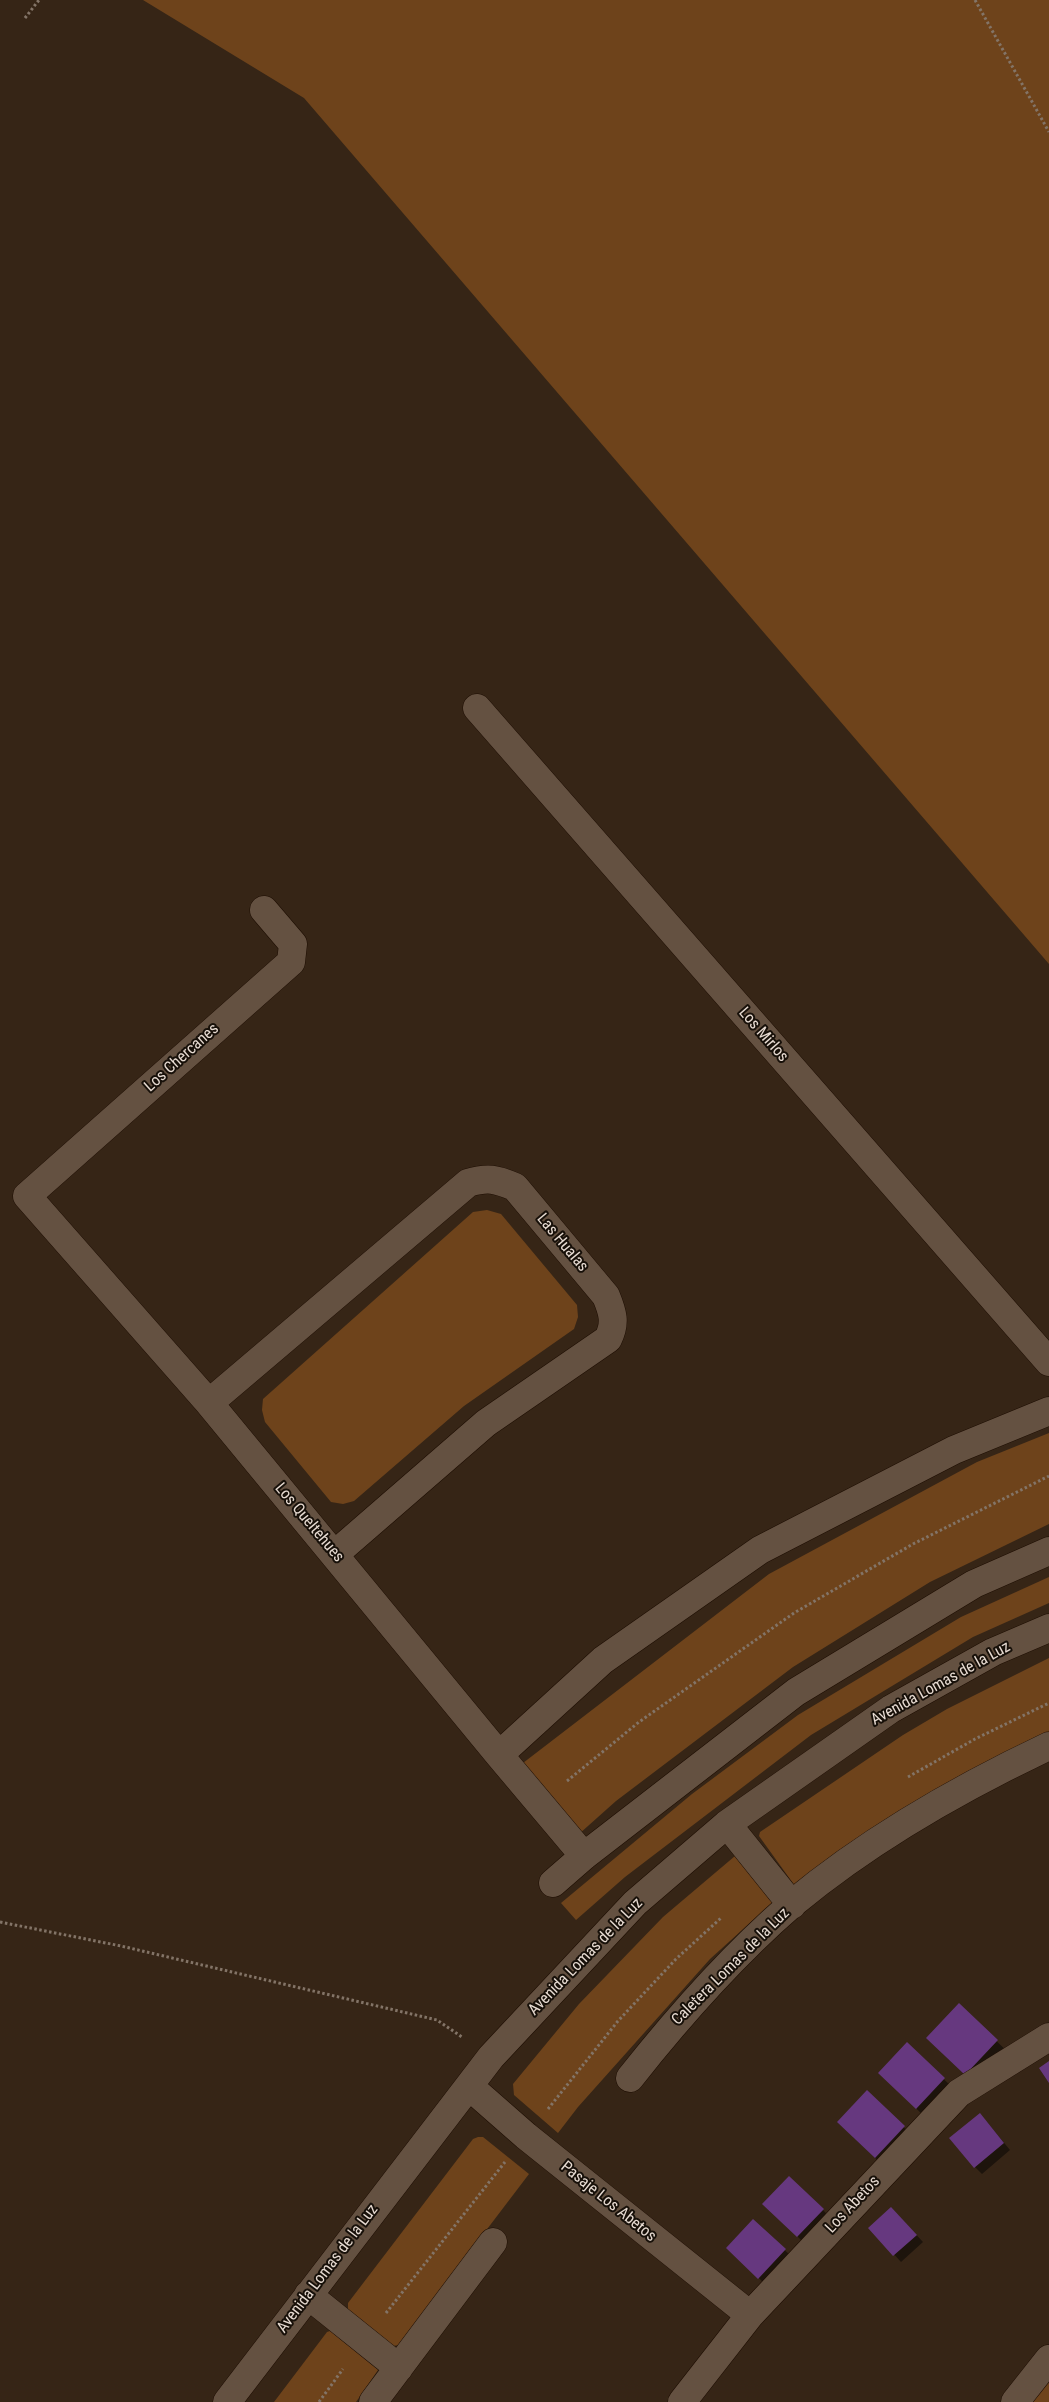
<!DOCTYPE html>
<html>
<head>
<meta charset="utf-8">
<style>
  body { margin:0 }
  canvas { display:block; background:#362516 }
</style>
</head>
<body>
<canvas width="1049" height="2402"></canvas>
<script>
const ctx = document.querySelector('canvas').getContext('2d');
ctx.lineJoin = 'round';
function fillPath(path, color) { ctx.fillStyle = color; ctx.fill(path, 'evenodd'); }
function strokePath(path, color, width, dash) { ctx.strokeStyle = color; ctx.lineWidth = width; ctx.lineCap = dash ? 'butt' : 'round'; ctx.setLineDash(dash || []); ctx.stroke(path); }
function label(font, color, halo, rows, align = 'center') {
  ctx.font = font + ' "Roboto Condensed",sans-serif'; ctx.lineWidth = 4; ctx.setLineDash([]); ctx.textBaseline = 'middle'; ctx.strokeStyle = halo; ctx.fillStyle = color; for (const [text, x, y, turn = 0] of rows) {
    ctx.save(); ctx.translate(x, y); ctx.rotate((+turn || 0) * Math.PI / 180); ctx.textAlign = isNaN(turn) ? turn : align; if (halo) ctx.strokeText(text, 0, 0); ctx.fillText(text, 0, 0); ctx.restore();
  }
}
const green = new Path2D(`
  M143,0H1049V964L304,98Z
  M487,1210L501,1214L577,1305L578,1317L574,1329L464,1406L354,1501L343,1504L331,1502L265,1422L262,1410L263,1399L473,1212Z
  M1049,1433V1524L930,1582L793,1667L616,1801L579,1834L523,1763L769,1574L977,1462Z
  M1049,1577V1603L973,1637L811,1735L625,1877L576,1920L561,1903L692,1794L798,1715L961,1617Z
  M1049,1658V1732L1016,1748L795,1886L759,1836L760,1832L903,1735L947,1709Z
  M735,1856L772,1899V1903L710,1959L578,2107L558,2133L514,2095L513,2084L579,2004L663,1917Z
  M478,2137H483L529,2174L399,2345L393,2346L348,2309V2303L473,2139Z
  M330,2331L378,2370L356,2402H274L327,2332Z
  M1049,2379V2402H1029Z`);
const shadow = new Path2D(`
  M959,2005L1012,2056L980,2089L942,2053Z
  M907,2043L959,2094L931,2123L880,2073Z
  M867,2092L919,2142L890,2172L853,2137Z
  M987,2122L1010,2150L982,2174L975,2167Z
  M823,2210L837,2225L812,2251L779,2218Z
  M898,2215L923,2242L901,2262L870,2228Z
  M753,2220L792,2257L766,2285L728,2248Z`);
const building = new Path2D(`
  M959,2003L998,2040L965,2075L926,2038Z
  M907,2042L945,2078L916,2109L878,2073Z
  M1049,2061V2083L1039,2068Z
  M867,2090L905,2126L875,2158L837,2122Z
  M980,2113L1004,2143L974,2168L949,2138Z
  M789,2176L824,2209L797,2237L762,2204Z
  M891,2207L917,2235L893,2256L868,2228Z
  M753,2219L786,2249L758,2279L726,2248Z`);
const path = new Path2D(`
  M975,0L1049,132
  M25,18L39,0
  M908,1777L975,1739L1049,1703
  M567,1781L639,1722L794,1613L913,1544L1049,1476
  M0,1922L121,1946L437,2020L462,2037
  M548,2109L618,2021L676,1959L721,1918
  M386,2313L505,2162
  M319,2402L343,2369`);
const minor = new Path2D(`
  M477,708L1049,1362
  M264,910L293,944L291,962L27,1196L209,1403L499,1755L584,1856
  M209,1403L468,1183C488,1177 496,1179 515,1187L606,1296C613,1313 616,1323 608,1339L486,1423L335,1554
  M499,1755L603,1660L760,1550L954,1450L1049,1411
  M727,1824L792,1905
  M553,1883L584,1856L796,1692L974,1584L1049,1551
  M630,2078C679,2016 732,1956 792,1904C870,1839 958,1789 1049,1746
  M469,2086L526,2136L750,2315
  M308,2295L399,2368
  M227,2402L491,2057L635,1903L727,1824L891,1709L993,1652L1049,1628
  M373,2402L493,2242
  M682,2402L750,2315L959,2093L1049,2037
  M1015,2402L1049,2359`);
const streetNames = [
  ["Los Mirlos",763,1035,49],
  ["Los Chercanes",182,1058,-42],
  ["Las Hualas",562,1243,50],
  ["Los Queltehues",309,1523,50],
  ["Avenida Lomas de la Luz",941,1684,-29],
  ["Avenida Lomas de la Luz",586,1957,-46],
  ["Caletera Lomas de la Luz",731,1967,-45],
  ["Pasaje Los Abetos",608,2202,39],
  ["Los Abetos",853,2205,-47],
  ["Avenida Lomas de la Luz",328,2269,-53]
];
fillPath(green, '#6e431b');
fillPath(shadow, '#0007');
fillPath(building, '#66387f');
strokePath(minor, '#1d0d02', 29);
strokePath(path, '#837467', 3, [2.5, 2.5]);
strokePath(minor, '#645141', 28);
label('16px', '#e7dbd2', '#171009', streetNames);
</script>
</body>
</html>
